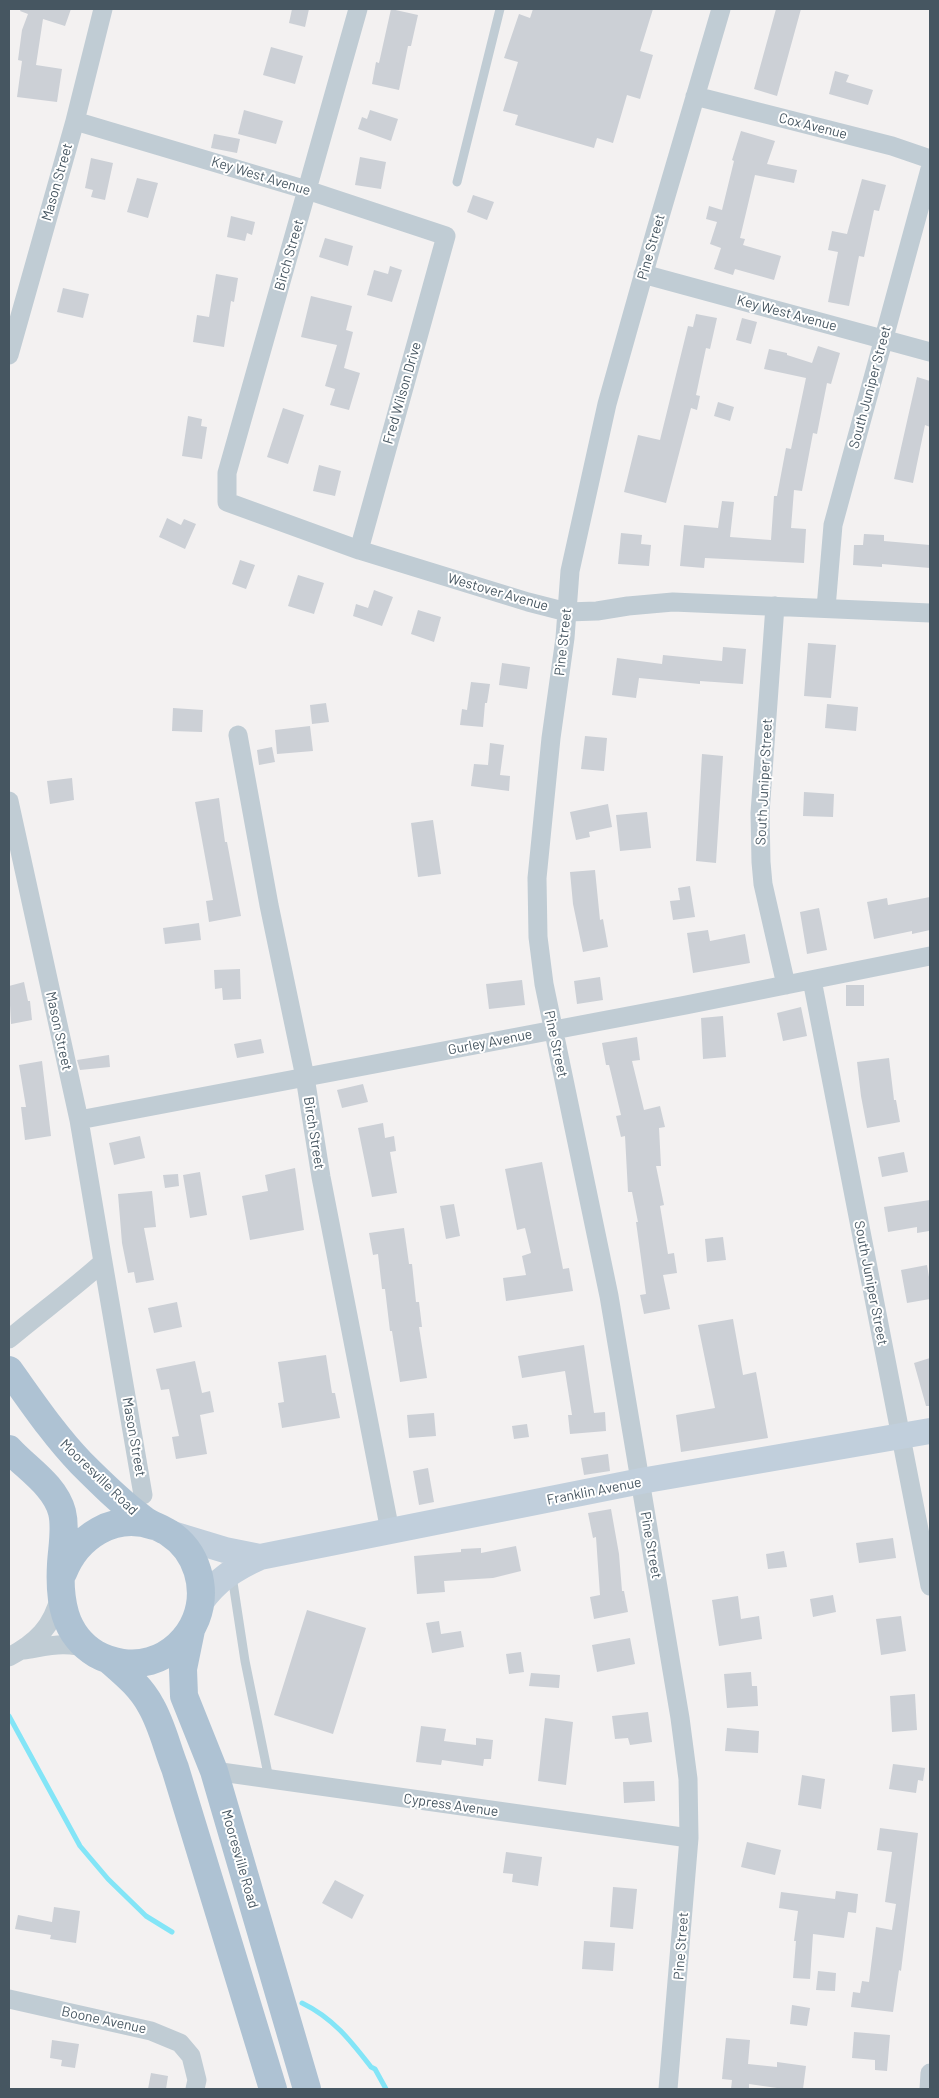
<!DOCTYPE html>
<html>
<head>
<meta charset="utf-8">
<style>
  body { margin:0 }
  #map { position:relative; width:939px; height:2098px; overflow:hidden; background:#f3f1f1; font-family:Barlow,sans-serif }
  canvas { display:block }
  .frame { position:absolute; inset:0; border:10px solid #465661; pointer-events:none }
</style>
</head>
<body>
<div id="map">
<canvas width="939" height="2098"></canvas>
<div class="frame"></div>
</div>
<script>
const ctx = document.querySelector('canvas').getContext('2d');
ctx.lineJoin = 'round';
function strokePath(path, color, width, dash) { ctx.strokeStyle = color; ctx.lineWidth = width; ctx.lineCap = dash ? 'butt' : 'round'; ctx.setLineDash(dash || []); ctx.stroke(path); }
function fillPath(path, color) { ctx.fillStyle = color; ctx.fill(path, 'evenodd'); }
function label(font, color, halo, rows, align = 'center') {
  ctx.font = font + ' Barlow,sans-serif'; ctx.lineWidth = 4; ctx.setLineDash([]); ctx.textBaseline = 'middle'; ctx.strokeStyle = halo; ctx.fillStyle = color; for (const [text, x, y, turn = 0] of rows) {
    ctx.save(); ctx.translate(x, y); ctx.rotate((+turn || 0) * Math.PI / 180); ctx.textAlign = isNaN(turn) ? turn : align; if (halo) ctx.strokeText(text, 0, 0); ctx.fillText(text, 0, 0); ctx.restore();
  }
}
const stream = new Path2D(`
  M9,1716L80,1846L108,1879L146,1916L172,1932
  M302,2003C333,2018 350,2040 371,2067L375,2069L386,2089`);
const building = new Path2D(`
  M21,9H71L65,26L43,19L36,65L62,69L57,102L17,97L22,61L18,60L22,30L28,14L20,11Z
  M292,9H309L305,27L289,23Z
  M391,9L418,15L411,46H408L399,90L372,84L376,62L379,63Z
  M533,9H653L640,51L653,55L640,99L627,95L613,143L597,138L594,148L515,125L518,115L503,111L518,62L504,58L519,14L530,18Z
  M776,9H801L777,96L754,89Z
  M271,47L303,56L295,84L263,75Z
  M835,71L849,75L846,82L873,90L868,105L829,94Z
  M244,110L283,121L276,144L238,134Z
  M370,110L398,119L391,141L358,129L362,117L367,119Z
  M741,131L775,141L767,164L797,170L794,183L755,175L740,238L745,239L743,245L781,256L774,280L735,269L733,275L714,269L721,248L710,244L717,222L706,219L709,206L722,210L734,161L732,160Z
  M214,134L240,139L237,153L211,148Z
  M360,157L386,162L381,189L355,185Z
  M91,158L113,163L105,200L91,197L93,190L85,188Z
  M137,178L158,183L148,218L127,212Z
  M862,179L886,185L879,211L874,210L864,257L859,256L849,306L828,302L838,252L828,250L832,231L847,234Z
  M473,195L494,202L487,220L467,212Z
  M231,216L255,222L252,235L247,233L245,241L227,237Z
  M325,238L353,246L348,266L319,257Z
  M390,266L402,270L392,302L367,295L374,270L388,274Z
  M216,274L238,278L234,302L231,301L224,347L193,342L197,315L209,317Z
  M63,288L89,294L83,318L57,312Z
  M311,296L352,306L346,330L353,332L344,368L360,373L349,410L330,405L335,389L325,386L337,345L301,337Z
  M696,314L717,318L710,349L706,348L696,395L700,396L697,410L691,408L666,503L624,492L638,435L660,440L688,326L693,327Z
  M742,318L757,322L751,344L736,340Z
  M818,346L840,353L831,384L827,383L817,434L813,433L802,491L794,490L791,528L806,529L804,563L705,558L704,568L680,566L684,525L718,528L722,501L734,502L730,537L771,540L774,496H777L786,448L791,449L806,378L764,369L769,349L787,353V355L812,363Z
  M917,377L930,381V427L925,425L913,483L894,479Z
  M718,402L734,407L730,421L714,416Z
  M283,408L304,415L288,464L267,457Z
  M188,416L202,419L201,426L207,427L202,459L182,456Z
  M319,465L341,471L335,496L313,491Z
  M167,518L181,525L184,519L196,524L185,549L159,537Z
  M621,533L642,535L641,544L651,545L649,566L618,564Z
  M864,534L884,535V541L930,545V568L882,564V567L853,565L854,545H863Z
  M240,560L255,565L246,589L232,584Z
  M298,575L324,583L314,614L288,606Z
  M374,590L393,597L382,626L353,616L356,604L368,608Z
  M418,610L441,617L434,642L411,634Z
  M808,643L836,645L831,698L804,696Z
  M723,647L746,649L743,684L700,681V684L639,678L636,698L612,695L617,658L662,664L663,655L722,661Z
  M502,663L530,667L527,689L499,685Z
  M471,682L490,684L487,703H485L483,727L460,725L462,709L467,710Z
  M326,703L329,722L312,724L310,705Z
  M827,704L858,707L856,731L825,728Z
  M173,708L203,710L202,732L172,731Z
  M310,726L313,751L277,754L275,730Z
  M585,736L607,738L604,771L581,769Z
  M490,743L504,745L500,775L510,776L509,791L471,786L474,764L488,765Z
  M272,747L275,762L259,765L257,750Z
  M702,754L723,756L716,863L696,861Z
  M72,778L74,800L50,804L47,781Z
  M804,792L834,794L833,817L803,816Z
  M219,798L225,842H227L241,916L209,922L206,901L213,900L195,802Z
  M608,804L612,827L589,832L590,837L576,840L570,812Z
  M647,812L651,848L620,851L616,815Z
  M433,820L441,874L418,877L411,823Z
  M595,870L600,920L603,919L608,947L583,952L573,904L570,872Z
  M690,886L695,917L673,920L670,901L680,900L678,888Z
  M930,897V930L912,934V931L874,939L867,902L887,898L888,905Z
  M819,908L827,950L807,954L800,912Z
  M199,923L201,940L165,944L163,928Z
  M708,930L710,941L745,934L750,963L693,973L687,933Z
  M240,969L241,999L223,1000L222,988L215,989L214,970Z
  M600,977L603,1000L577,1004L574,981Z
  M522,980L525,1005L489,1009L486,984Z
  M24,982L28,1001H30L32,1020L11,1024L9,986Z
  M846,985H864V1006H846Z
  M801,1007L807,1036L783,1041L777,1013Z
  M723,1016L726,1057L703,1059L701,1018Z
  M637,1037L640,1060L632,1061L644,1110L660,1106L665,1127L659,1128L661,1166H656L664,1205L660,1206L668,1254L674,1253L677,1273L663,1275L670,1309L644,1314L640,1295L646,1294L636,1222H638L632,1192H628L625,1136L621,1137L616,1116L621,1115L609,1065H606L602,1043Z
  M261,1039L264,1053L237,1058L234,1044Z
  M109,1055L110,1067L80,1070L77,1060Z
  M889,1058L894,1100H896L900,1122L867,1128L861,1096L857,1062Z
  M42,1061L51,1136L25,1140L21,1107H26L19,1065Z
  M363,1084L368,1102L342,1108L337,1090Z
  M383,1123L385,1138L394,1136L396,1151L390,1152L397,1193L372,1197L358,1128Z
  M140,1136L145,1158L114,1165L109,1143Z
  M904,1152L908,1172L882,1177L878,1157Z
  M542,1162L563,1269L569,1268L573,1291L506,1301L503,1278L526,1275L522,1256L531,1253L525,1228L517,1230L505,1169Z
  M295,1168L304,1230L250,1240L242,1196L268,1191L265,1175Z
  M200,1172L207,1215L190,1218L183,1175Z
  M178,1174L179,1186L165,1188L163,1175Z
  M152,1191L156,1227L144,1228L154,1280L136,1283L134,1272L128,1273L122,1243L118,1194Z
  M930,1200L929,1231L917,1233V1227L888,1232L884,1207Z
  M454,1204L460,1236L446,1239L440,1206Z
  M404,1228L409,1264H412L416,1302H419L422,1327H419L427,1378L400,1382L392,1331H390L385,1289H382L378,1254L373,1255L369,1233Z
  M723,1237L726,1260L707,1262L705,1239Z
  M927,1265L930,1283V1299L907,1303L901,1270Z
  M177,1302L182,1327L154,1333L148,1308Z
  M733,1319L743,1375L756,1372L768,1438L681,1452L676,1415L715,1408L698,1325Z
  M584,1345L594,1413L605,1412L606,1431L570,1434L568,1415H572L565,1371L522,1378L518,1356Z
  M326,1355L332,1393H335L340,1418L282,1428L278,1403L284,1402L278,1362Z
  M930,1358V1406H926L914,1363Z
  M195,1361L202,1393L210,1391L214,1412L200,1415L207,1454L176,1459L172,1437L179,1436L169,1389L161,1390L156,1369Z
  M434,1413L436,1436L409,1438L407,1415Z
  M527,1424L529,1437L514,1439L512,1426Z
  M608,1454L610,1471L584,1475L581,1458Z
  M428,1468L434,1502L419,1505L413,1471Z
  M611,1509L619,1554L622,1591H624L628,1612L594,1619L590,1597L600,1595L596,1537L593,1538L588,1513Z
  M893,1538L896,1558L859,1563L856,1543Z
  M516,1546L521,1571L493,1578L444,1581L445,1592L417,1594L414,1556L461,1552V1549L481,1548V1553Z
  M784,1551L787,1567L768,1569L766,1554Z
  M833,1595L836,1612L813,1617L810,1599Z
  M738,1596L741,1619L759,1616L762,1639L719,1646L712,1600Z
  M307,1610L366,1628L333,1734L274,1715Z
  M901,1616L906,1651L881,1655L876,1619Z
  M439,1621L441,1634L461,1631L464,1647L432,1653L426,1623Z
  M630,1638L635,1664L597,1672L592,1645Z
  M521,1652L524,1672L509,1674L506,1654Z
  M751,1672L752,1686H757L758,1706L727,1708L724,1674Z
  M531,1673L560,1675L559,1688L529,1686Z
  M915,1694L917,1730L892,1732L890,1696Z
  M648,1712L652,1742L630,1745L628,1738L615,1739L612,1716Z
  M545,1718L573,1722L566,1785L538,1781Z
  M421,1726L446,1729L444,1741L476,1745V1738L493,1740L491,1759H484L483,1766L442,1760L441,1765L416,1762Z
  M727,1728L759,1731L758,1753L725,1751Z
  M893,1764L925,1768L923,1781L918,1780L916,1793L889,1789Z
  M802,1775L825,1779L821,1809L798,1805Z
  M654,1781L655,1801L624,1803L623,1782Z
  M880,1828L918,1833L901,1971L899,1970L893,2012L851,2007L853,1992L860,1993L862,1981L869,1982L876,1927L892,1930L896,1904L885,1902L892,1852L877,1850Z
  M747,1842L781,1850L775,1875L741,1867Z
  M506,1852L542,1857L538,1886L512,1882L513,1874L503,1873Z
  M335,1880L364,1895L352,1919L322,1903Z
  M613,1887L637,1889L633,1929L610,1927Z
  M836,1891L858,1894L856,1913L848,1912L844,1938L813,1934L810,1979L793,1978L796,1941H794L798,1911L779,1908L781,1892L835,1899Z
  M54,1907L80,1911L76,1943L50,1939L51,1935L15,1929L18,1915L52,1922Z
  M584,1941L615,1943L613,1971L582,1969Z
  M818,1971L836,1973L835,1991L816,1990Z
  M792,2005L810,2008L807,2026L790,2024Z
  M854,2032L890,2035L887,2071L875,2070V2060L852,2058Z
  M726,2038L750,2040L748,2064L777,2067V2062L806,2066L803,2089H784L749,2084V2089H731L732,2080L722,2079Z
  M52,2040L79,2044L75,2068L61,2066L62,2060L50,2058Z
  M151,2073L168,2076L166,2089H148Z`);
const lane = new Path2D(`
  M457,182L500,9
  M232,1576L245,1661L269,1779`);
const street = new Path2D(`
  M358,9L227,473V502L359,550L528,602L567,612L597,611L628,606L673,602L930,613
  M695,96L892,146L930,159
  M75,121L307,190L446,236L359,550
  M643,274L930,352
  M9,355L75,121L103,9
  M775,606L760,813L761,862L763,884L786,985
  M826,608L833,525L930,169
  M238,735L269,905L305,1077L321,1177L390,1531
  M9,801L79,1120L103,1262C73,1289 40,1313 9,1339
  M812,980L930,1586
  M79,1120L686,1005L930,956
  M103,1262L143,1495
  M23,1650C45,1647 68,1640 89,1650
  M9,1657C37,1642 52,1627 60,1596
  M214,1771L689,1838
  M9,1999L151,2031L180,2043L191,2056L197,2080L195,2089
  M668,2089L689,1838L688,1779L680,1718L609,1296L544,984L538,937L537,878L551,738L565,638L570,571L607,404L656,230L721,9
  M929,2089L930,2073`);
const secondary = new Path2D(`
  M169,1533L225,1550L260,1557
  M201,1602C217,1580 235,1568 260,1557L641,1481L930,1431`);
const primary = new Path2D(`
  M9,1370C32,1402 54,1435 81,1463C100,1482 120,1502 142,1518C150,1525 160,1527 169,1533C197,1551 208,1588 196,1619C188,1639 171,1655 150,1661C132,1666 112,1663 96,1654C63,1634 59,1599 61,1564C62,1547 66,1528 62,1512C55,1485 26,1468 9,1449
  M63,1573C77,1537 114,1512 154,1526
  M191,1630L183,1669L184,1696L214,1771L307,2089
  M109,1660C125,1674 141,1687 151,1706C162,1725 167,1748 175,1768L273,2089`);
const streetNames = [
  ["Cox Avenue",813,126,14],
  ["Key West Avenue",261,176,17],
  ["Mason Street",57,182,-74],
  ["Pine Street",651,247,-74],
  ["Birch Street",289,255,-74],
  ["Key West Avenue",787,313,15],
  ["South Juniper Street",870,387,-75],
  ["Fred Wilson Drive",402,393,-74],
  ["Westover Avenue",498,592,16],
  ["Pine Street",563,642,-84],
  ["South Juniper Street",764,782,-87],
  ["Mason Street",59,1031,78],
  ["Gurley Avenue",490,1042,-11],
  ["Pine Street",556,1044,78],
  ["Birch Street",314,1133,81],
  ["South Juniper Street",871,1283,79],
  ["Mason Street",134,1437,80],
  ["Mooresville Road",99,1477,44],
  ["Franklin Avenue",594,1491,-11],
  ["Pine Street",651,1545,80],
  ["Cypress Avenue",451,1805,8],
  ["Mooresville Road",240,1859,74],
  ["Pine Street",681,1946,-86],
  ["Boone Avenue",104,2020,12]
];
strokePath(stream, '#83e5f7', 5);
fillPath(building, '#ccd0d6');
strokePath(lane, '#c0ccd4', 9);
strokePath(street, '#c0ccd4', 19);
strokePath(secondary, '#c1cfdc', 26);
strokePath(primary, '#aec2d3', 28);
label('14px', '#465661', '#fff', streetNames);
</script>
</body>
</html>
